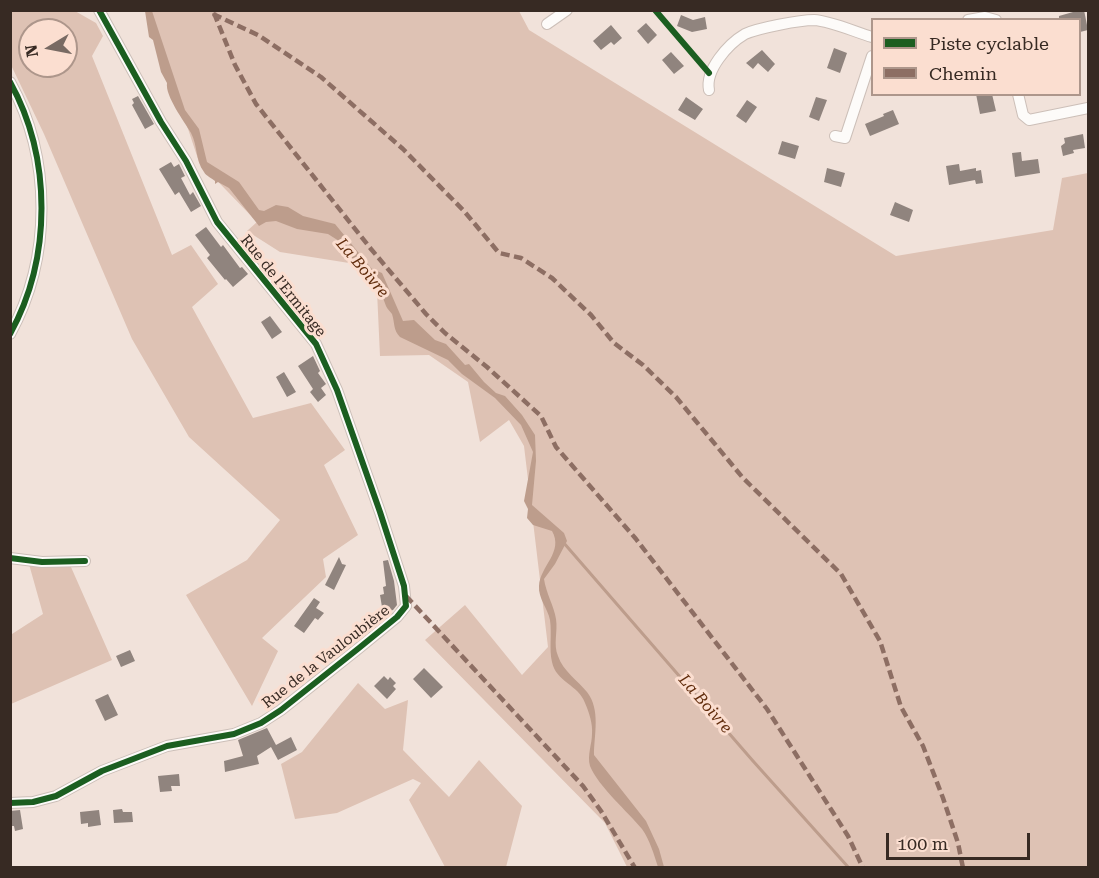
<!DOCTYPE html>
<html>
<head>
<meta charset="utf-8">
<style>
  body { margin:0 }
  #map { position:relative; width:1099px; height:878px; overflow:hidden; background:#f1e2da; font-family:"Roboto Serif",serif }
  canvas { display:block }
  .frame { position:absolute; inset:0; border:12px solid #372a23; pointer-events:none }
  .legend { position:absolute; left:871px; top:18px; width:210px; height:78px; box-sizing:border-box; background:#fbded0; border:2px solid #ad968b; margin:0; padding:8px 10px; list-style:none; font-size:18px; color:#372a23 }
  .legend li { display:flex; align-items:center; gap:12px; height:30px }
  .legend b { width:30px; border:2px solid #ad968b }
  .north { position:absolute; left:18px; top:18px; width:60px; height:60px; box-sizing:border-box; background:#fbded0; border:2px solid #ad968b; border-radius:50%; rotate:260deg; font-size:16px; font-weight:700; line-height:24px; text-align:center; color:#372a23 }
  .north::after { content:''; display:block; margin:auto; width:21px; height:27px; background:#786a63; clip-path:polygon(50% 0,100% 100%,50% 72%,0 100%) }
  .scale { position:absolute; left:886px; top:833px; width:144px; height:27px; box-sizing:border-box; border:3px solid #372a23; border-top:0; padding-left:8px; font-size:18px; line-height:21px; white-space:nowrap; color:#372a23; -webkit-text-stroke:4px #fbded0; paint-order:stroke }
</style>
</head>
<body>
<div id="map">
<canvas width="1099" height="878"></canvas>
<div class="frame"></div>
<ul class="legend">
<li><b style="height:8px;background:#1b5e20"></b>Piste cyclable</li>
<li><b style="height:8px;background:#8d6e63"></b>Chemin</li>
</ul>
<div class="north">N</div>
<div class="scale">100 m</div>
</div>
<script>
const ctx = document.querySelector('canvas').getContext('2d');
ctx.lineJoin = 'round';
function fillPath(path, color) { ctx.fillStyle = color; ctx.fill(path, 'evenodd'); }
function strokePath(path, color, width, dash) { ctx.strokeStyle = color; ctx.lineWidth = width; ctx.lineCap = dash ? 'butt' : 'round'; ctx.setLineDash(dash || []); ctx.stroke(path); }
function label(font, color, halo, rows, align = 'center') {
  ctx.font = font + ' "Roboto Serif",serif'; ctx.lineWidth = 6; ctx.setLineDash([]); ctx.textBaseline = 'middle'; ctx.strokeStyle = halo; ctx.fillStyle = color; for (const [text, x, y, turn = 0] of rows) {
    ctx.save(); ctx.translate(x, y); ctx.rotate((+turn || 0) * Math.PI / 180); ctx.textAlign = isNaN(turn) ? turn : align; if (halo) ctx.strokeText(text, 0, 0); ctx.fillText(text, 0, 0); ctx.restore();
  }
}
const green = new Path2D(`
  M11,10L75,11L96,23L103,36L92,56L172,255L191,245L218,284L192,307L253,418L311,403L345,450L324,465L358,535L323,559L326,577L262,638L278,651L252,706L186,595L247,560L280,520L189,437L132,339L44,134L11,65ZM30,30H66V66H30Z
  M149,11H519L529,30L896,256L1053,230L1062,178L1088,173V867H627L605,823L425,640L465,605L522,675L548,647L524,446L509,420L480,442L468,382L429,355L380,356L377,291L349,263L280,252L247,231L257,222L199,162Z
  M27,557L67,558L112,660L11,704L12,634L43,614Z
  M358,683L385,709L408,700L403,750L449,797L479,760L522,806L506,867H445L409,800L421,783L413,779L337,813L295,819L281,764L302,752Z`);
const water = new Path2D(`
  M145,11H152L185,110L199,129L207,162L239,182L259,210L264,211L276,205L288,207L303,216L335,224L372,269L382,273L403,321L414,320L435,340L446,344L465,365L469,364L484,382L496,393L505,396L522,415L535,435L536,461L532,505L564,533L567,541L555,564L544,579C546,593 554,606 556,619C558,632 553,644 558,656C563,671 578,681 587,692C601,710 594,735 594,755L646,821L659,849L664,867H658C654,855 650,840 642,829C628,812 598,786 590,766C587,755 592,744 592,734C593,724 589,712 585,703C579,685 556,682 552,662C549,649 552,634 550,620C548,609 538,598 539,586C540,566 564,552 552,531L533,525L527,518L528,509L524,501L533,452L521,425L495,398L462,374L448,360L400,337C393,330 395,323 392,314C390,311 387,309 386,306C382,294 378,285 365,282V279L361,276L339,241L328,234L297,229L276,221L266,222L259,226L229,188L218,182L215,184V181C212,178 206,176 204,172C195,160 198,146 191,133C184,121 165,96 167,83L161,72L153,40L149,37Z`);
const stream = new Path2D(`
  M563,542L753,761L849,868`);
const building = new Path2D(`
  M1080,10H1084L1088,30L1080,32V20H1059V16Z
  M681,15L693,20L705,17L707,29L692,32L677,26Z
  M646,23L657,35L648,44L637,31Z
  M611,25L622,38L614,45L611,42L601,50L593,41Z
  M834,48L847,53L840,73L827,68Z
  M762,50L775,64L768,72L758,63L753,69L746,63Z
  M671,52L684,66L674,74L662,60Z
  M976,94H992L996,111L980,114Z
  M138,96L154,124L145,129L132,105L134,103L132,99Z
  M686,97L703,109L695,120L678,110Z
  M816,97L827,100L819,121L809,117Z
  M747,100L757,107L746,123L736,116Z
  M893,110L899,124L870,136L865,124L884,116L883,114Z
  M1083,134L1085,148L1073,150L1074,153L1063,156L1061,146L1065,143L1064,138Z
  M782,141L799,146L795,159L778,154Z
  M1021,152L1022,161L1038,159L1040,173L1015,177L1012,153Z
  M171,162L174,167L179,164L185,176L181,178L190,195L193,192L201,206L191,212L179,192L175,195L159,169Z
  M959,164L960,171L976,168V171L981,170L983,183L976,184L975,180L949,185L946,166Z
  M827,168L845,173L841,187L824,182Z
  M895,202L913,210L909,222L890,215Z
  M206,227L221,247L223,245L240,268L242,267L248,274L233,287L226,279L225,280L207,258L210,255L195,235Z
  M270,316L282,332L272,339L261,322Z
  M313,356L320,371L318,373L326,384L321,388L326,395L318,402L310,392L313,389L298,366Z
  M284,372L296,392L287,397L276,377Z
  M339,557L342,564L346,565L334,590L325,585Z
  M388,560L394,581L397,605L393,610L383,613L380,595L384,594L383,587L386,586L383,561Z
  M314,598L320,602L316,608L324,613L318,620L315,618L304,633L294,626Z
  M130,650L135,661L121,667L116,656Z
  M424,668L443,687L431,698L413,679Z
  M384,676L388,680L390,677L396,683L393,686L396,689L387,699L374,686Z
  M108,694L118,715L105,721L95,700Z
  M267,728L276,745L291,737L297,750L278,760L271,747L257,756L259,764L225,772L224,761L243,756L238,740Z
  M179,774L180,786H171L172,791L160,792L158,776Z
  M122,809L123,812H132L133,822L114,823L113,810Z
  M20,810L23,829L15,831L14,826H10V811Z
  M99,810L101,825L88,827V823L81,824L80,812Z`);
const minor = new Path2D(`
  M968,20L985,17L996,20
  M547,24L567,10
  M10,82C52,158 52,258 10,334
  M709,90C705,70 728,44 745,34C758,28 800,20 814,20C831,21 855,32 872,37
  M1018,94L1023,115L1029,120L1088,108
  M835,136L845,138L872,56
  M10,558L42,562L85,561
  M10,803L33,802L56,796L102,771L167,746L234,734L261,723L281,710L359,648L397,617L406,606L404,586L380,512L337,390L316,344L217,222L186,161L161,122L99,10`);
const quiet = new Path2D(`
  M214,13L235,65L256,104L371,249L426,314L445,333L487,367L541,416L556,447L636,539L767,709L848,836L863,868
  M213,14L258,35L321,77L403,149L464,211L499,253L521,258L552,278L591,315L614,343L643,365L676,397L743,478L841,574L880,641L901,707L923,746L943,798L958,843L963,868
  M406,596L583,786L601,811L635,868`);
const cycleway = new Path2D(`
  M655,10L709,73
  M10,82C52,158 52,258 10,334
  M10,558L42,562L85,561
  M10,803L33,802L56,796L102,771L167,746L234,734L261,723L281,710L359,648L397,617L406,606L404,586L380,512L337,390L316,344L217,222L186,161L161,122L99,10`);
const streetNames = [
  ["Rue de l’Ermitage",283,286,51],
  ["Rue de la Vauloubière",326,657,-38]
];
const waterNames = [
  ["La Boivre",362,268,50],
  ["La Boivre",705,704,49]
];
fillPath(green, '#dec2b4');
fillPath(water, '#bd9d8c');
strokePath(stream, '#bd9d8c', 3);
fillPath(building, '#90847e');
strokePath(minor, '#ccbfb8', 12);
strokePath(minor, '#fdfbf9', 10);
strokePath(quiet, '#8d6e63', 4.5, [9, 4.5]);
strokePath(cycleway, '#1b5e20', 6);
label('15px', '#372a23', '#fbded0', streetNames);
label('italic 16px', '#612c0c', '#fbded0', waterNames);
</script>
</body>
</html>
